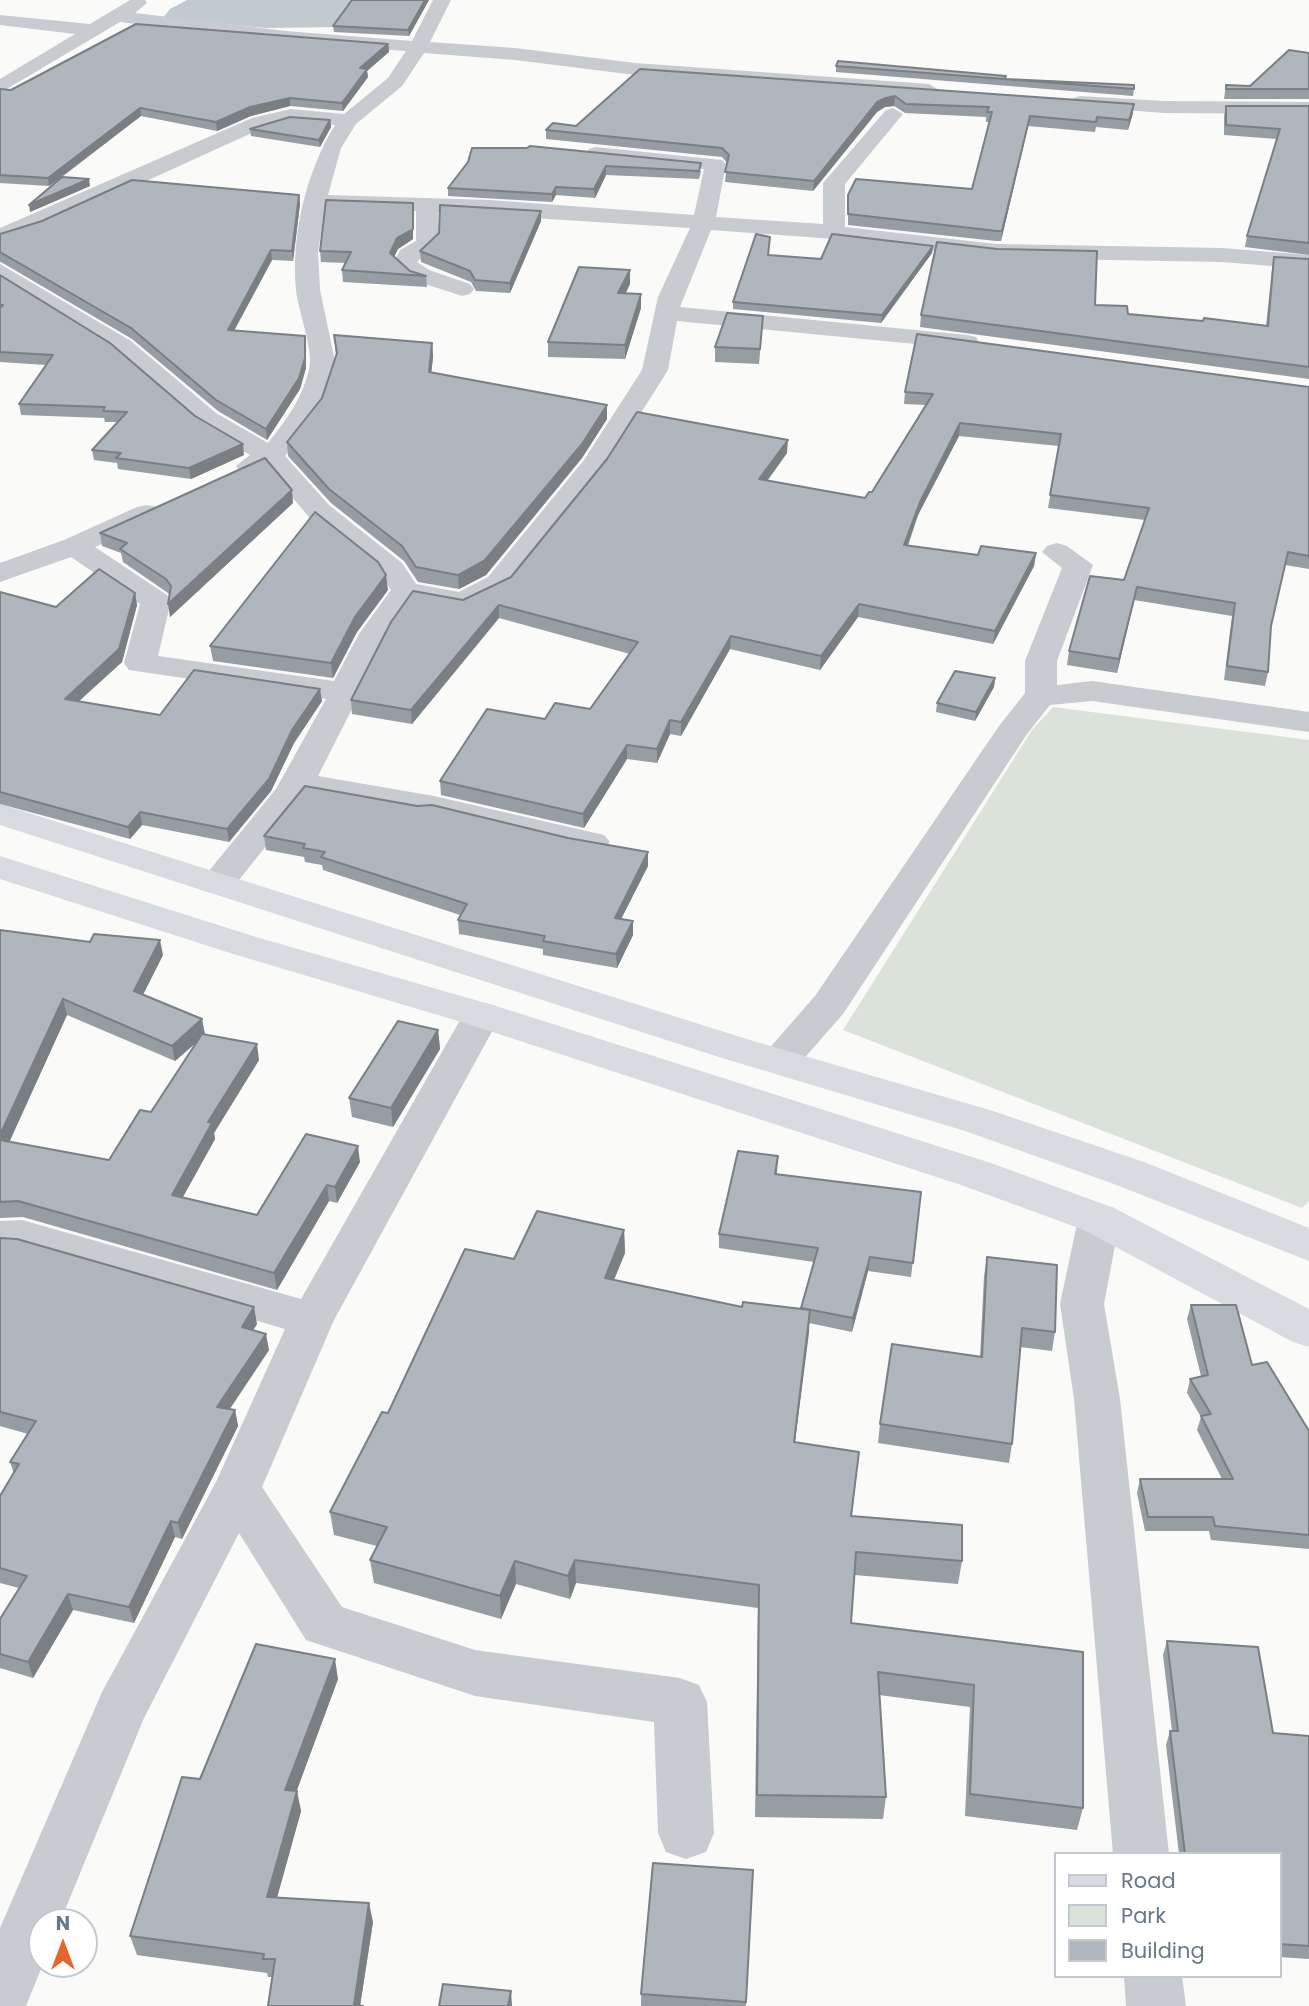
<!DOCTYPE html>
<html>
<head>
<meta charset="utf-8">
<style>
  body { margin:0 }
  #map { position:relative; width:1309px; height:2006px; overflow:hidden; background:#fafaf8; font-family:Poppins,sans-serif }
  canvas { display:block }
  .legend { position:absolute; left:1054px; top:1852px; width:228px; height:126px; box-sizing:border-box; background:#fff; border:2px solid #c3c9d0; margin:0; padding:9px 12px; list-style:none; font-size:21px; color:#697889 }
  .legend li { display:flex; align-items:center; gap:14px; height:35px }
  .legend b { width:35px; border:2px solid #c3c9d0 }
  .north { position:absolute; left:28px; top:1908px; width:70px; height:70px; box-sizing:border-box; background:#fff; border:2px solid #c3c9d0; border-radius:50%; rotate:0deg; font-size:19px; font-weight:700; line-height:28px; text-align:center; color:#697889 }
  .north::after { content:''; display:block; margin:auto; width:24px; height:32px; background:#e5662d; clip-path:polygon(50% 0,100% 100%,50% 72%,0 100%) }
</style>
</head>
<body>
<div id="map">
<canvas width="1309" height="2006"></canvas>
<ul class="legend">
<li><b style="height:9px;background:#d8dce0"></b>Road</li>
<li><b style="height:19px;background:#dbe2d9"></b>Park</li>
<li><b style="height:19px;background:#afb6bd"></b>Building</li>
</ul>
<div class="north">N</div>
</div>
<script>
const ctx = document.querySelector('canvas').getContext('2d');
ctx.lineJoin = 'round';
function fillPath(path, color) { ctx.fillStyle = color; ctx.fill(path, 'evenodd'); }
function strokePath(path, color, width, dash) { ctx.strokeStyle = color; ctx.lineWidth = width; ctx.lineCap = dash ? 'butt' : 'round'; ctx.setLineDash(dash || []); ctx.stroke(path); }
const green = new Path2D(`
  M1053,707L1309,740V1201L1302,1208L843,1030L1032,730Z`);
const water = new Path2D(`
  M187,0H377L341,27L265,28L163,18L170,9Z`);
const minor = new Path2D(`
  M130,0H145L147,3L135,13L286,31L412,41L433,0H451L430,42L515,48L635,63L929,84L939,90L929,96L635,75L515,60L424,53L402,86L356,124L341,148L328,195L489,200L694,215L704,169L589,157L586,153L589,149L596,147L722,160L726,164L716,217L823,224V183L886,110L893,108L903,114L845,184V227L996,244L1222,248L1309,255V269L1222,262L996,258L834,239L711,230L680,307L967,335L976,337L979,342L976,347L967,349L677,321L668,370L605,470L510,589L463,611L413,601L390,634L318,776L434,796L604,835L610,842L604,849L592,853L434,816L307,795L230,891L217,894L204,891L199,883L276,789L326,699L129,670L124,663L140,604L71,557L0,582V563L64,540L137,507L147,505L157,507L161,513L157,519L95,547L167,595L171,601L158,656L334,681L359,634L391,590L381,575L309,517L267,468L250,474L240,472L236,466L250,455L198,425L113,351L0,281V264L131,341L216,413L268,443C287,419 302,399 309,369C314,350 298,311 296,290C291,235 306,172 335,125L291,121L265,127L43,228L0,242V228L252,118L291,109L344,114L388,78L406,51L286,43L120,22L0,93V79L75,34L0,25V15L90,24ZM325,208L416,211V241L400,250L393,264L413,280L462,296L470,294L474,289L470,284L429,270L417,262L438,241V212L690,228L658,297L642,370L584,460L488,577L459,592L416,584L402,563L329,505L285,456L321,411L336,366L320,290L318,251Z
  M1080,96L1164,101L1309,102V114L1164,113L1073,106L1070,102L1073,98Z
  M1057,543L1067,546L1093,565L1057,661V685L1092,681L1309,712V732L1092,701L1050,705L1027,734L843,1014L794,1070L780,1074L766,1070L760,1061L766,1052L815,996L999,726L1025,693V661L1062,568L1042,552L1047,546Z
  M482,1002L496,1006L501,1015L334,1320L262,1487L342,1607L475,1650L680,1678L699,1685L707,1702L714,1833L706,1852L686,1859L666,1852L658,1833L654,1722L475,1696L306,1640L239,1533L144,1718L60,1922H42L43,1964L26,2006H0V1928L102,1692L216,1482L285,1329L22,1252L0,1253V1221L22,1220L301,1299L463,1015L468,1006Z
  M1099,1203L1114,1208L1120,1219L1104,1304L1120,1399L1169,1854H1113L1074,1399L1060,1304L1078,1219L1084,1208Z
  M1124,1976H1182L1186,2006H1126Z`);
const primary = new Path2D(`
  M0,804L750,1040L993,1111L1144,1162L1309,1228V1261L1114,1184L965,1131L722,1058L0,825Z
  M0,856L256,937L496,1006L991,1163L1114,1208L1309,1309V1347L1293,1342L1084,1230L961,1185L468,1024L230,953L0,879Z`);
const wall = new Path2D(`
  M352,0H429L409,36L334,32L333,26Z
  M388,44L389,52L367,71L368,77L343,111L290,106L251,116L217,131L141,116L62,177L90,186L30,212L58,180L49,186L0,183V89L11,90Z
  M1309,53V99H1224L1226,85L1250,86Z
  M836,66L1134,89L1133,96L836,72Z
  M640,69L1133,113L1128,130L1096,127L1095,132L1028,126L1001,241H996L848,225V195L972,189L990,122H986V117L905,113L894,106L885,107L877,112L813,191L725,182L727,163L722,157L546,139V130L576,126Z
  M1226,106H1309V255L1245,247L1247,236L1277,139L1224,135V116Z
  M330,120L331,127L320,147L251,136L250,129Z
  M472,148L701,171L699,179L606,175L595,198L556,195L552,202L448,196V188L468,162Z
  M299,195L300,204L293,261L272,260L234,331L306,346V368L300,389L267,440L218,411L132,339L1,262H0V234Z
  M413,203V239L398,249L394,257L410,271L426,276L427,287L343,282L342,270L346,263L321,262L320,251Z
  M541,211V221L510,293L476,291L471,282L421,262L420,251Z
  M933,246L932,253L881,323L733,309V302L769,255L821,259Z
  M1274,257L1309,259V379L920,327L921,315L1095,305L1128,314L1266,326L1272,269Z
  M0,275L195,416L244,455L191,479L118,469L117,463L94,460L92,450L117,422H105L104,418L21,415L19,404L46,365L0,362Z
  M630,284L626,293L641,294V308L625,359L548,357V342Z
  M762,331L759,364L715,362V347Z
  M334,335L432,343L433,357L431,373L607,405V419L582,458L486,575L459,589L418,582L404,561L331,503L288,456L287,442L322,398L336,356Z
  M1309,387V569L1285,565L1270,628L1268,672L1265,686L1224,680L1232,616L1134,600L1117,673L1067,665L1069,651L1124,580L1145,520L1048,508L1059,446L959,436L918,515L908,546L978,555L1036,553L1034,566L993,644L858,617L820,670L730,649L681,736L670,734L657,763L627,759L584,828L441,795L440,781L545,719L590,709L630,654L499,618L412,724L352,714L351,700L463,600L787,453L767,481L865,498L872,492L925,405L904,404L905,392Z
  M293,503L170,617L169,594L168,593L123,562L121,553L102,546L100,533Z
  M388,590L357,632L333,678L213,661L210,646Z
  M0,592L56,607L135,593L137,605L122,662L79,701L160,715L322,701L294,743L271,791L229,842L142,825L130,839L0,804Z
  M995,678L994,687L975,721L936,712L937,703Z
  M264,836L648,866L621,919L633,935L617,968L543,955V949L459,934L458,920L460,915L323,870L322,865L305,862L304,857L266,850Z
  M0,930L163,955L143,995L202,1019L205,1035L259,1060L214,1133L215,1139L183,1197L257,1215L360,1162L337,1203L329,1201L277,1290L23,1217L0,1218ZM67,1015L175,1061L198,1041L151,1112L109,1160L9,1142Z
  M438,1030L440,1049L393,1127L352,1117L349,1098Z
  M778,1156L777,1174L921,1192L911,1277L868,1271L852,1332L809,1323L795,1442L859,1452L852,1516L962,1561L958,1584L855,1575L851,1623L1083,1652V1808L1077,1830L965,1816L970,1707L879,1695L886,1797L883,1819L755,1817L758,1608L576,1583L570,1599L516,1584L501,1619L374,1583L370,1560L377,1546L334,1535L330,1512L388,1413L514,1259L624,1230L625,1253L614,1280L742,1307L801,1308L814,1262L719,1248V1234Z
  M0,1238L257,1324L253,1330L269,1350L230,1409L235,1410L238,1426L182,1539L175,1537L134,1623L73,1610L33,1678L0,1668V1619L19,1588L0,1583V1496L14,1474L10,1462L28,1434L0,1426Z
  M987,1257L1055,1332L1052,1351L1020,1347L1012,1444L1009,1463L878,1443L880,1424L980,1357L984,1276Z
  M1191,1305L1252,1365L1309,1431V1549L1211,1540L1209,1531H1145L1137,1493L1140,1479H1222L1197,1430L1201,1417L1187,1393L1190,1379L1201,1376L1187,1319Z
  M1167,1641L1273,1733L1309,1736V1959L1279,1957V1854H1179L1166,1745L1170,1731H1172L1163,1655Z
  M338,1679L296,1791L301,1811L277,1897L373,1922L360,2006H268L272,1977H268L267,1973L137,1955L130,1936L200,1779Z
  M753,1870L746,2006H641V1994Z`);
const shadedWall = new Path2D(`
  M425,0H429L409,36L408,30Z
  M388,44L389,52L367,71L368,77L343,111L342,103L360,68Z
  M895,96L894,106L885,107L877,112L813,191L814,181L877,102L886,98Z
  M290,98V106L251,116L217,131L216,122L250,107Z
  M1134,104L1133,113L1128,130L1129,120Z
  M140,108L141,116L49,186L48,178Z
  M1030,116L1028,126L1001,241L1002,231Z
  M330,120L331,127L320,147L319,140Z
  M606,166V175L595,198L594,189Z
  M89,179L90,186L30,212L29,205Z
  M556,187V195L552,202V194Z
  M299,195L300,204L293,261L292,251Z
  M413,203V239L398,249L390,265V253Z
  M541,211V221L510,293V283Z
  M933,246L932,253L881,323L882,315Z
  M271,250L272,260L229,340L228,330Z
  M630,270V284L618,307V293Z
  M641,294V308L625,359V345Z
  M305,336L306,368L300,389L267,440L266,429Z
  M432,343L433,357L430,386L429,372Z
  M607,405V419L582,458L486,575L459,589L458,575Z
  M960,423L959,436L918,515L903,558L904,545L920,502Z
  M788,440L787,453L759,492V479Z
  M243,444L244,455L191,479L189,468Z
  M292,490L293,503L170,617L168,604Z
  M1036,553L1034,566L993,644L995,631Z
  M386,575L388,590L357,632L333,678L331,663L355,617Z
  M1137,587L1134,600L1117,673L1119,659Z
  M135,593L137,605L122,662L68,711L65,699Z
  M859,604L858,617L820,670L821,656Z
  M499,605V618L412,724L411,710Z
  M731,636L730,649L681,736V722Z
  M995,678L994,687L975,721L976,712Z
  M320,689L322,701L294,743L271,791L229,842L227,829Z
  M670,720V734L657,763V749Z
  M627,745V759L584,828L583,814Z
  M140,812L142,825L130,839L128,827Z
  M648,852V866L615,931V918Z
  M633,921V935L617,968L616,954Z
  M160,940L163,955L137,1006L134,991Z
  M63,999L67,1015L3,1156L0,1147V1135Z
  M202,1019L205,1035L175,1061L172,1046Z
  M438,1030L440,1049L393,1127L391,1108Z
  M257,1044L259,1060L214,1133L215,1139L175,1211L172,1195L208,1122Z
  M358,1146L360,1162L337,1203L335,1187Z
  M327,1185L329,1201L277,1290L274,1273Z
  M624,1230L625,1253L605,1301V1278Z
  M870,1257L868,1271L852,1332L853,1318Z
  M254,1307L257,1324L245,1343L242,1327Z
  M810,1310L809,1333L792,1465L794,1442Z
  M266,1334L269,1350L220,1423L217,1407Z
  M235,1410L238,1426L182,1539L178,1523Z
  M171,1521L175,1537L134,1623L129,1607Z
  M575,1560L576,1583L570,1599L568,1576Z
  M515,1561L516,1584L501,1619L500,1596Z
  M68,1594L73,1610L33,1678L28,1662Z
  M335,1659L338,1679L290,1809L285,1790Z
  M297,1791L301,1811L272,1916L267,1897Z
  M369,1903L373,1922L360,2006H354Z
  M511,1991L512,2006H508Z`);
const building = new Path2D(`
  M352,0H425L408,30L333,26Z
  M136,24L388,44L360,68L367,69L342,103L290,98L250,107L216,122L140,108L48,178L0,175V89L11,90Z
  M1289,50L1309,53V89H1226V85L1250,86Z
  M838,61L1006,76L1005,79L1134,85V89L836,66Z
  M640,69L1134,104L1129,120L1097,117L1096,122L1030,116L1002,231H997L848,214V195L856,179L972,189L992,112H987L989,107L906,104L895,96L886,98L877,102L814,181L725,172L729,155L722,148L546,130L553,123L576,126Z
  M1226,106H1309V243L1247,236L1280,129L1226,125Z
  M290,117L330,120L319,140L250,129Z
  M530,146L701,163L699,171L606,166L594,189L556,187L552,194L448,188L468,162L472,148H527Z
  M62,177L89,179L29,205Z
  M132,180L299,195L292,251L271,250L228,330L305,336V358L299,378L266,429L216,400L131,328L0,252V234L42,221Z
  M326,200L413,203V229L397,238L390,253L410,271L426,276L342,270L351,252L320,251Z
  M440,205L541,211L510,283L475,280L470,271L420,251L439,233Z
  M756,234L770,237L768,255L821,259L832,234L933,246L882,315L733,302Z
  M937,242L997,249L1097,251L1095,305L1127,306L1128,314L1203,321L1204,318L1268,326L1274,257L1309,259V367L921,315Z
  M579,267L630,270L618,293L641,294L625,345L548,342Z
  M0,275L110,343L195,416L243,444L189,468L116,458L121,453L92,450L127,412L103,411L105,407L19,404L53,355L0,352V308L3,305H0Z
  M727,313L763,316L760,349L715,347Z
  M917,334L1309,387V556L1288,552L1271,626L1268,672L1227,666L1235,603L1137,587L1119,659L1069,651L1090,576L1124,580L1149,508L1050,495L1061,434L960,423L920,502L904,545L978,555L981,546L1036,553L995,631L859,604L821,656L731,636L681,722L670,720L657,749L627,745L583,814L440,781L487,709L545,719L555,703L590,709L638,642L499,605L411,710L351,700L391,622L413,591L463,600L511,577L607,459L637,412L788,440L759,479L865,498L869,492H872L933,394L905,392Z
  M334,335L432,343L429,372L607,405L582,444L485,560L458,575L416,567L402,546L329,489L287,442L322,398L337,353Z
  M265,458L292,490L168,604L171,586L166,579L120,549L127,543L100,533Z
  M315,512L378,562L386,575L355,617L331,663L210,646Z
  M99,569L135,593L119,649L65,699L160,715L194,670L320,689L292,730L269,779L227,829L140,812L128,827L0,792V592L56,607Z
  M955,671L995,678L976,712L937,703Z
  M305,786L417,806L432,805L568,838L648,852L615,918L633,921L616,954L543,941L545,936L458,920L467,904L321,857L325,852L303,848L305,844L264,836Z
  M0,930L90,942L94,934L160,940L134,991L202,1019L172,1046L63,999L0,1135Z
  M398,1021L438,1030L391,1108L349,1098Z
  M202,1034L257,1044L208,1122L212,1123L172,1195L257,1215L306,1134L358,1146L335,1187L327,1185L274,1273L18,1201L0,1202V1140L109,1160L140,1110L151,1112Z
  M738,1151L778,1156L775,1174L921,1192L913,1263L870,1257L853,1318L801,1308L818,1248L719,1234Z
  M537,1211L624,1230L605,1278L742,1307L743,1302L810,1310L794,1442L859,1452L851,1516L962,1525V1561L856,1552L851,1623L1083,1652V1808L970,1794L974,1685L878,1672L886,1797L757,1795L759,1585L575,1560L568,1576L515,1561L500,1596L370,1560L387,1527L330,1512L382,1412L388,1413L465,1249L514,1259Z
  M0,1238L17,1239L254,1307L242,1327L266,1334L217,1407L235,1410L178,1523L171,1521L129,1607L68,1594L28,1662L0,1654V1619L27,1576L0,1568V1496L19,1464L10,1462L36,1421L0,1412Z
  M987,1257L1057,1265L1055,1332L1022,1328L1012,1444L880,1424L892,1344L982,1357Z
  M1191,1305H1236L1252,1365L1267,1362L1309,1431V1535L1215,1526L1213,1517H1148L1140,1479H1233L1201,1416L1211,1414L1190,1379L1208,1375Z
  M1167,1641L1258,1647L1273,1733L1309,1736V1946L1279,1944V1854H1185L1170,1731H1178Z
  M256,1644L335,1659L285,1790L297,1791L267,1897L369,1903L354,2005L363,2006H268L275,1959H263L264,1954L130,1936L182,1777L200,1779Z
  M653,1863L753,1870L746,2002L641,1994Z
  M443,1984L511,1991L508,2006H439Z`);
fillPath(green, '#dbe2d9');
fillPath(water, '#c1cacf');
fillPath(minor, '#c8cbcf');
fillPath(primary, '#d8dce0');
fillPath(wall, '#969da3');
fillPath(shadedWall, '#7a7f84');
fillPath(building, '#afb6bd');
strokePath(building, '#7a7f84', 2);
</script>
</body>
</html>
